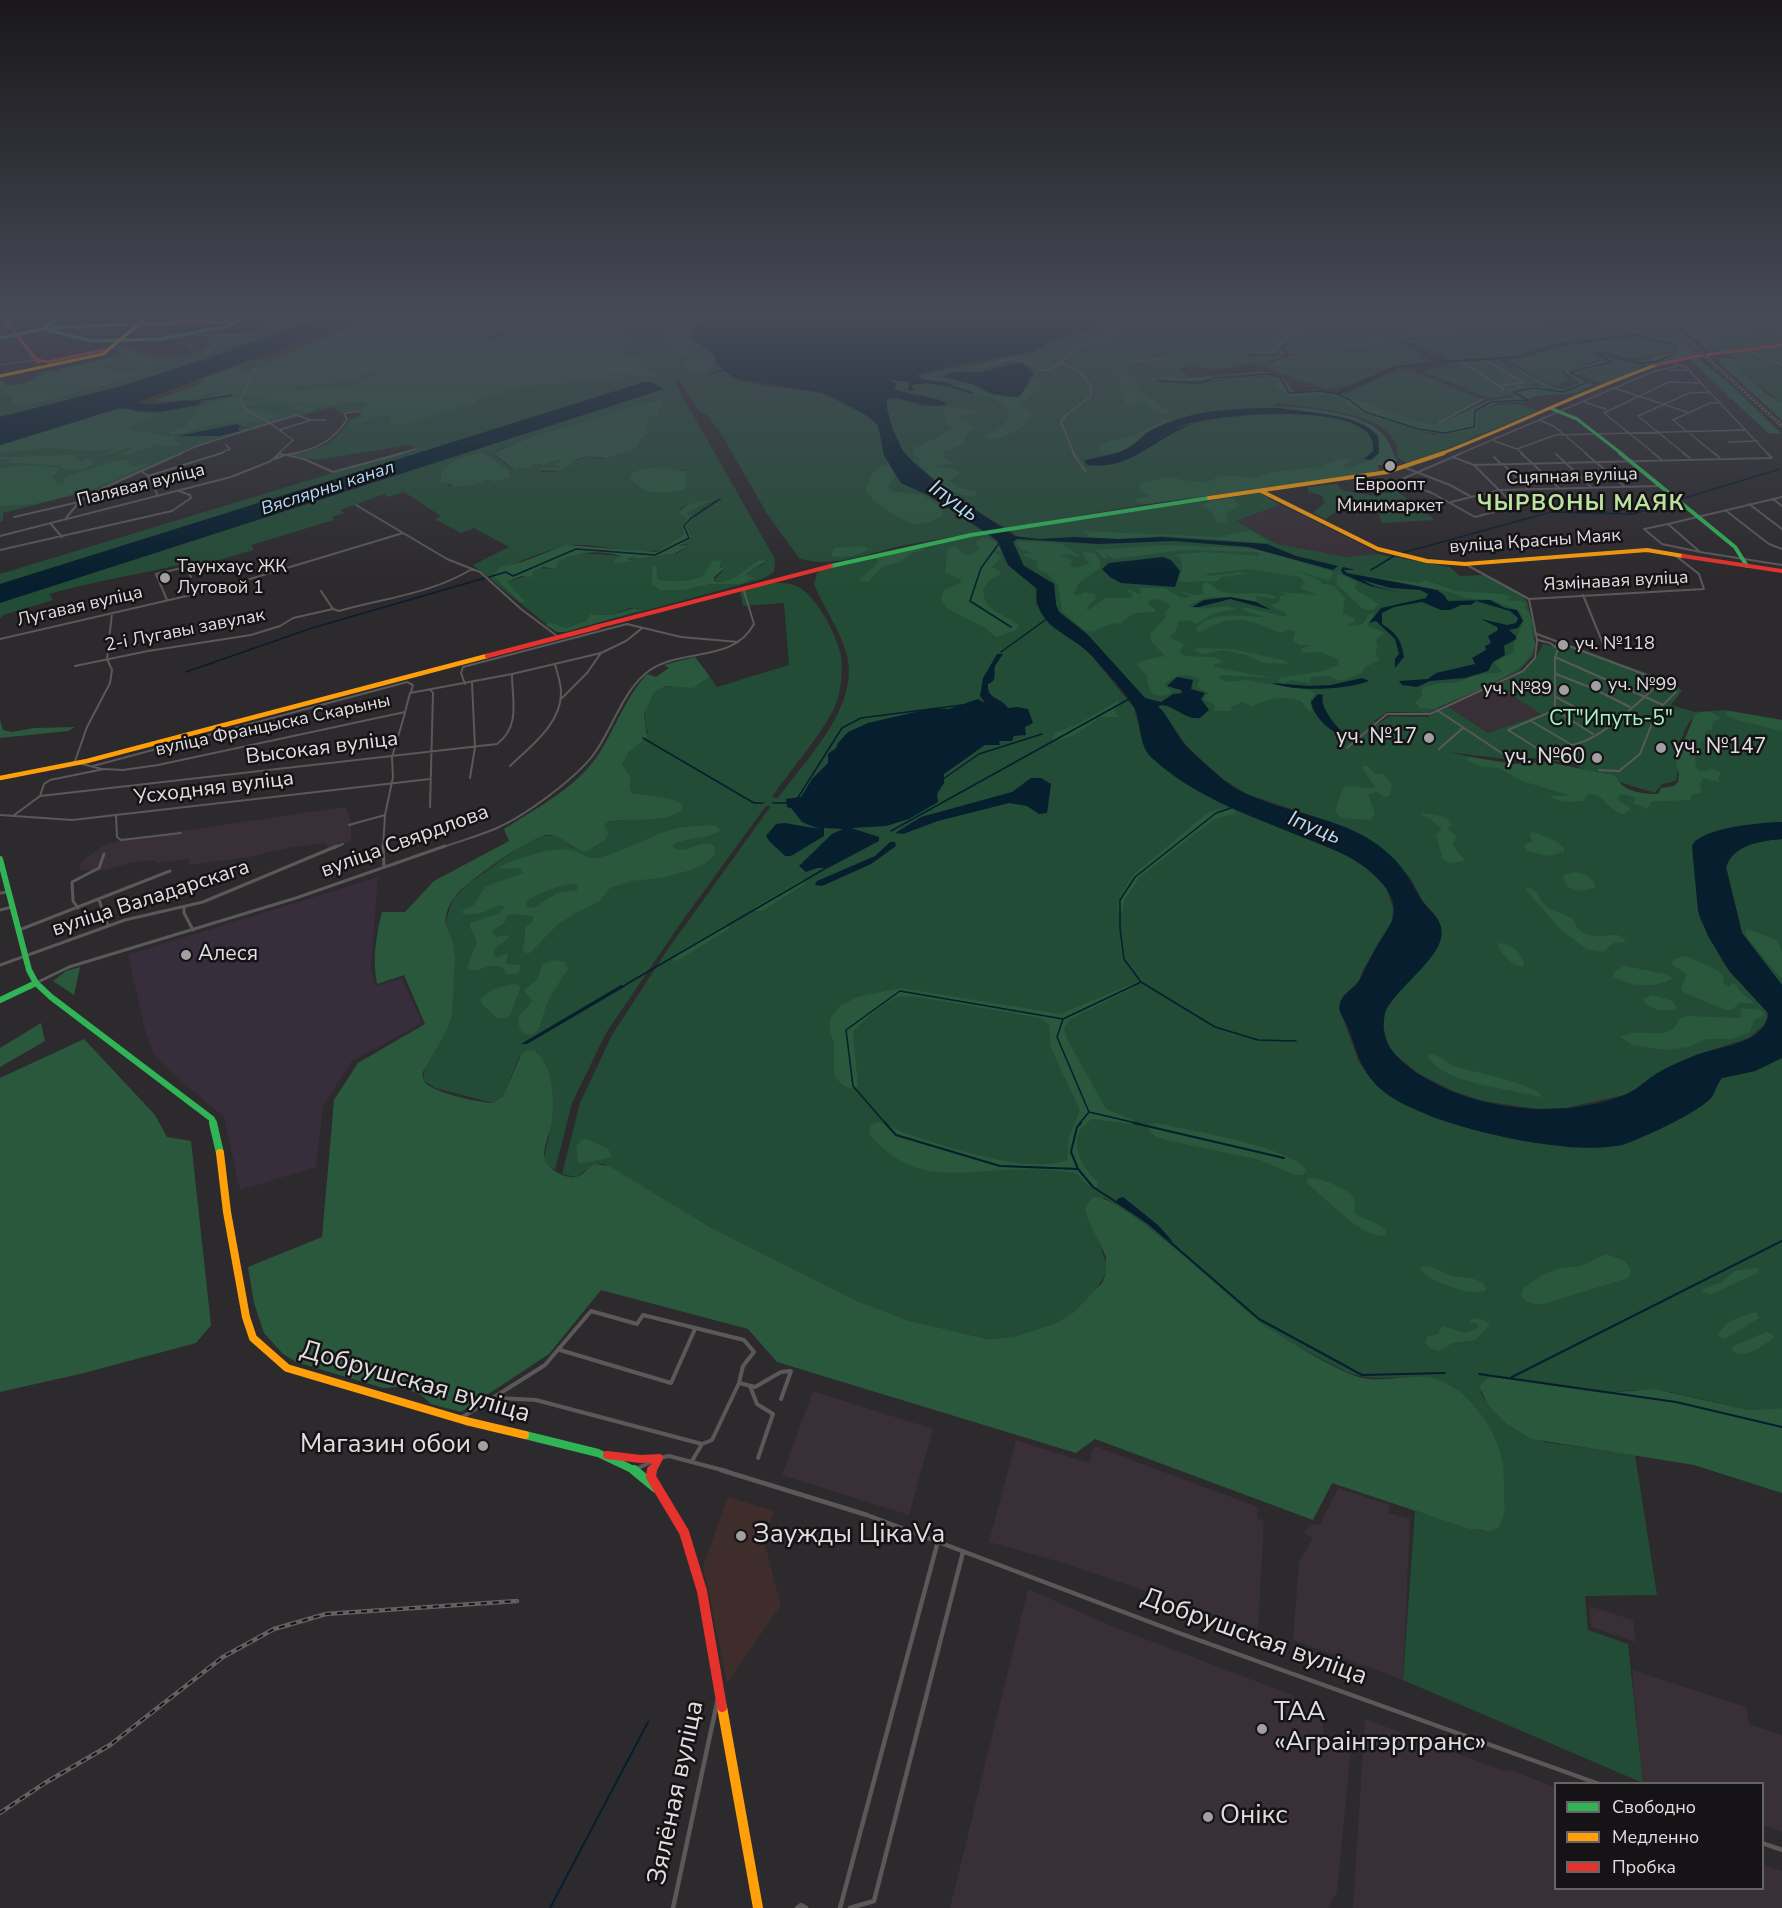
<!DOCTYPE html>
<html>
<head>
<meta charset="utf-8">
<style>
  body { margin:0 }
  #map { position:relative; width:1782px; height:1908px; overflow:hidden; background:#2d2a2d; font-family:"Nunito Sans",sans-serif }
  canvas { display:block }
  .legend { position:absolute; left:1554px; top:1782px; width:210px; height:108px; box-sizing:border-box; background:#151315; border:2px solid #676466; margin:0; padding:8px 10px; list-style:none; font-size:18px; color:#e1dee0 }
  .legend li { display:flex; align-items:center; gap:12px; height:30px }
  .legend b { width:30px; border:2px solid #676466 }
</style>
</head>
<body>
<div id="map">
<canvas width="1782" height="1908"></canvas>
<ul class="legend">
<li><b style="height:8px;background:#30b455"></b>Свободно</li>
<li><b style="height:8px;background:#ff9f0a"></b>Медленно</li>
<li><b style="height:8px;background:#e5322d"></b>Пробка</li>
</ul>
</div>
<script>
const ctx = document.querySelector('canvas').getContext('2d');
ctx.lineJoin = 'round';
function fillPath(path, color) { ctx.fillStyle = color; ctx.fill(path, 'evenodd'); }
function strokePath(path, color, width, dash) { ctx.strokeStyle = color; ctx.lineWidth = width; ctx.lineCap = dash ? 'butt' : 'round'; ctx.setLineDash(dash || []); ctx.stroke(path); }
function label(font, color, halo, rows, align = 'center') {
  ctx.font = font + ' "Nunito Sans",sans-serif'; ctx.lineWidth = 5; ctx.setLineDash([]); ctx.textBaseline = 'middle'; ctx.strokeStyle = halo; ctx.fillStyle = color; for (const [text, x, y, turn = 0] of rows) {
    ctx.save(); ctx.translate(x, y); ctx.rotate((+turn || 0) * Math.PI / 180); ctx.textAlign = isNaN(turn) ? turn : align; if (halo) ctx.strokeText(text, 0, 0); ctx.fillText(text, 0, 0); ctx.restore();
  }
}
const commercial = new Path2D(`
  M728,1497L774,1511L764,1542L781,1605L727,1683L703,1566Z`);
const built = new Path2D(`
  M1282,505L1378,553L1369,556L1348,557L1279,544L1236,521Z
  M1496,685L1542,714L1488,733L1448,707Z
  M338,808H346L351,822V839L347,843L328,850L326,843L292,847L249,857L188,865L189,859L155,863V860L130,863L101,871L81,870L79,865L87,857L103,846L126,839Z
  M813,1391L933,1429L909,1515L782,1475Z
  M1016,1440L1089,1463L1094,1446L1258,1507L1257,1518L1264,1521L1258,1629L1060,1562L989,1542Z
  M1338,1488L1390,1505L1388,1513L1410,1519L1403,1680L1293,1640L1299,1562L1313,1538L1304,1533L1310,1524L1320,1525Z
  M1028,1589L1114,1627L1292,1695L1298,1707L1324,1717L1323,1736L1351,1747L1337,1892L1328,1908H950Z
  M1589,1606L1633,1620L1636,1642L1591,1627Z
  M1632,1670L1746,1707L1749,1724L1782,1735V1832L1763,1825L1762,1784L1643,1783Z
  M1365,1719L1507,1772V1769L1555,1787L1556,1888H1762L1763,1864L1782,1871V1908H1353Z`);
const medical = new Path2D(`
  M378,877L371,967L375,986L402,978L422,1023L352,1061L323,1106L316,1167L240,1190L224,1117L180,1080L155,1056L146,1034L128,955Z`);
const green = new Path2D(`
  M287,315H327L209,358L122,386L0,417V379L8,386L29,381L40,374L39,373L121,355L114,349L118,345C128,346 134,351 141,353C153,356 181,357 194,354L193,352L212,345L208,344L207,336L261,330L267,327L262,323Z
  M379,315H706L696,325L692,334L702,347L713,353L717,364L732,377L730,378L760,385L823,393L859,410L878,425L884,455L901,483L924,493L984,531C958,536 932,540 905,545C876,551 828,570 799,558L766,512L722,435L707,415L699,412L679,379L674,381L676,385L775,559L774,572L762,579L566,632H556L473,565L509,547L474,528L461,533L435,519L441,516L404,492L388,497L384,494L340,510L344,513L332,517L334,520L251,545L254,550L191,568L187,563C141,574 94,581 49,594L53,600L3,615L0,619V574L415,448L409,445L316,460L292,455C318,449 336,445 349,419L361,415L356,412L342,414L332,407L194,446L109,486L3,513V521L0,522V445L119,408L133,409L131,411C152,416 177,409 198,405L201,402L185,400L158,403L152,401L160,397L196,385L201,382L198,379C218,373 246,355 267,361ZM655,400L662,402C662,411 655,415 648,419L651,424L646,428L648,433L639,441V445L602,459L589,456L571,462L572,464L561,471L542,472L543,467L561,468L556,466L562,460H554L545,465L536,463L525,469H512L493,454L497,450ZM485,452L509,472L510,476L494,482L488,480L464,487H455L439,481L442,478L440,476C444,461 471,455 485,452ZM656,468L685,470L686,488L665,491L637,487L631,473ZM718,499H721L693,517L687,527L692,536L679,545L689,544L677,554L638,559L631,557L626,559L635,560L616,563L617,559L621,556L578,553L559,561L556,569L539,568L526,576L507,582L524,601L520,602L492,575C511,564 551,547 574,545C609,542 657,567 684,535L682,525L687,518L678,514L682,507L708,501L710,502L687,513V516H690ZM713,560L721,564L720,567L723,571L714,580C728,586 746,570 757,561L765,563L746,574L747,576L757,577L741,584H712L690,589L658,590L651,583L654,564L656,565L658,580L682,581L701,577ZM630,608H638V613L564,632L555,631L547,625L550,622L566,628L586,621L590,614L611,615Z
  M1113,315H1525L1531,318L1291,357L1285,349L1280,359L1272,360L1266,368L1253,363L1213,371L1199,367L1179,368L1190,378L1165,376L1161,379L1199,384L1238,377H1279L1294,398L1318,395L1334,396L1346,401L1359,412L1434,435C1468,417 1500,391 1538,411L1424,458L1407,463L1398,458C1397,454 1397,448 1396,444C1382,411 1308,408 1277,403L1273,406C1302,408 1349,412 1374,428C1380,432 1385,440 1390,446L1365,467L1006,528C973,511 926,482 904,452C893,438 889,416 886,400L897,398L922,406L946,405L948,403C930,396 912,396 894,389L897,384L886,379L910,382L908,390L914,391L911,385L925,383L952,387V384L922,379L917,375L1032,352L1052,341L1091,328Z
  M1586,315H1653L1696,350L1627,330Z
  M1673,315H1734L1687,325L1679,321Z
  M1535,319L1551,326L1572,325L1593,335L1627,332L1633,334L1557,343L1517,356L1447,360L1404,340Z
  M1782,325V343L1719,352L1706,348L1701,340Z
  M1638,336L1684,349L1630,359L1603,351L1590,353L1600,359L1561,372L1570,379L1555,387L1507,360L1521,358L1565,346Z
  M1399,341L1423,352L1418,355L1434,362L1395,366L1350,385L1327,390L1268,369L1277,362L1286,360Z
  M1782,346V366L1766,360L1782,368V403L1739,369L1740,361L1745,360L1725,354Z
  M1600,354L1645,367L1601,384L1577,373L1598,367L1607,368L1616,363Z
  M1497,359L1539,384L1510,387L1513,394L1490,399L1423,371L1449,366L1446,362Z
  M1400,369H1409L1483,400L1441,424L1417,422L1344,395Z
  M1337,484L1342,490L1378,497L1381,493H1389L1385,488L1390,486L1435,520L1382,523L1376,508C1363,501 1349,496 1336,504L1337,511L1325,519L1313,513L1325,502L1321,495L1308,492V487Z
  M1260,493L1280,505L1236,521L1278,544L1347,557L1377,554L1450,567L1460,576L1484,575L1520,594L1527,601L1535,632L1533,656L1519,671L1428,713L1387,712L1374,721L1377,724L1390,716L1427,717L1448,707L1488,733L1541,714L1496,685C1522,673 1531,671 1543,644L1553,646L1559,641L1674,683L1682,691L1671,705L1695,712L1726,710L1782,720V822L1732,827L1694,841L1699,917L1724,964L1767,1011L1768,1017L1763,1026L1749,1038L1693,1056L1656,1074L1639,1088L1624,1095L1566,1108L1537,1109L1483,1101L1453,1091L1417,1073L1389,1049L1383,1025L1384,1013L1389,1003L1435,951L1442,936L1438,919L1423,902L1411,879L1391,856L1367,838L1336,824L1247,794L1224,780L1186,746L1163,711L1144,697L1087,634L1059,612L1056,605L1054,584L1023,565L1013,542L1017,537L1009,530ZM1695,715L1682,790L1660,797L1448,752L1513,760L1536,758L1573,764L1590,773L1655,793L1662,784L1676,781C1682,753 1675,738 1695,715Z
  M988,534L999,543L1008,565L1036,588V603L1049,624L1077,642L1092,656L1134,708L1143,743L1184,782L1241,812L1346,855L1366,868L1386,887L1393,908L1392,921L1363,970L1359,981L1343,996L1339,1008L1359,1062L1375,1083L1389,1095L1434,1118L1484,1132L1573,1148L1713,1093L1722,1078L1755,1071L1782,1058V1408L1750,1410L1670,1392L1633,1390L1604,1393L1501,1378H1488L1481,1384V1393L1488,1405L1544,1442L1635,1455L1657,1595L1585,1596L1588,1630L1628,1644L1643,1783L1403,1680L1415,1511L1481,1531L1505,1501C1503,1458 1495,1422 1460,1392C1427,1363 1380,1389 1343,1370C1311,1353 1277,1337 1249,1314C1201,1276 1159,1227 1104,1198L1097,1236L1107,1266L1106,1274L1094,1292L1074,1312L1056,1323L1013,1337L988,1339L910,1321L857,1301L710,1227L604,1164H595L576,1177L562,1174L580,1103L612,1035L668,949L771,806H766L680,924L606,1033L572,1103L555,1170L548,1165L544,1158L549,1136L545,1065L537,1051L519,1057L503,1096L493,1103L435,1088L423,1080L425,1068L450,1023L455,958L453,942L445,923L453,899L468,884L527,842L538,836H558L574,848H594L609,835L604,826L608,822L672,815V799L641,796L630,791L631,782L622,764C626,751 639,744 648,733C642,717 644,690 666,687C684,684 688,692 706,680L708,674L717,687L789,665L784,603L743,606L740,591C757,586 776,579 794,585C815,592 837,635 841,656C843,672 841,691 835,706C821,736 791,769 772,797L778,798C806,759 862,705 846,652C839,628 823,607 814,584L817,573L821,568L890,551Z
  M1782,839V985L1742,933L1726,867C1734,844 1761,841 1782,839Z`);
const forest = new Path2D(`
  M380,315H393L391,317L403,318L409,315H487V319L513,321L537,315H553L552,318L534,322L533,327L519,332L539,331L561,325L602,336L621,333L635,349L591,350L639,357L643,361L641,363L650,367L647,371L654,375L656,371L659,374L652,376L603,373L601,374L637,378L536,385L509,390L495,396L481,397L474,403L399,426L390,422V415C375,413 366,424 351,425L355,420L365,416L361,411L367,404L361,401L321,407L234,394L208,397L219,393C208,391 201,397 190,399C180,400 165,401 155,400L200,385L206,377L233,370V367H242L236,370L240,371L250,370ZM488,330L493,331L471,337C484,338 500,332 510,335C479,348 441,337 409,348L412,345L400,344L413,339L416,335H424L420,339L422,340L448,337L450,334H459L455,337H465L464,334ZM561,331L579,333L595,338L584,337L583,341L573,340L578,339V337H569L565,340L572,342L541,343L551,339V333ZM369,372L376,374L358,384L332,390L330,389L333,386L330,385L297,391L296,386L347,382Z
  M1346,315H1383L1368,319H1356L1355,323L1312,329L1310,335C1299,338 1284,340 1278,350L1284,353L1281,357H1258L1253,355L1269,349L1286,334Z
  M1665,315H1669L1684,326L1738,315H1782V325L1701,340L1691,336Z
  M684,321L693,322L685,331L693,346L686,351L688,355L682,356L675,352V345L672,342L669,326Z
  M215,336H240L243,340L210,353L199,354L218,341L213,338Z
  M1678,346L1691,350L1694,355L1646,365L1601,354L1616,363L1607,368L1598,367L1577,374L1594,385L1576,393L1536,396L1521,402L1498,403L1479,411L1477,429C1441,438 1420,432 1386,421C1378,418 1368,416 1360,412C1351,408 1346,400 1336,397C1312,389 1297,408 1276,386L1278,377C1239,372 1199,388 1160,379L1165,376L1190,378L1263,371L1282,377L1296,393L1316,389L1344,395L1417,422L1440,424L1487,401L1514,397L1508,390L1519,385L1544,387L1501,360L1555,388L1563,389L1580,383L1564,371L1602,361L1593,353C1612,352 1631,364 1650,359L1652,356L1678,352V348L1674,347Z
  M131,354L151,359L155,364L151,368L155,367L108,385L21,407L12,405V397L0,391V381L5,386L23,385L38,376H46L43,372H57L63,368L119,357L124,359L103,365L115,373L146,369H140L141,366L128,359L129,356L124,355Z
  M691,357L706,360L713,364L709,370L689,374L691,370L684,367L681,361Z
  M1718,357L1745,360L1753,364L1748,365L1740,362L1739,369L1768,395L1782,403V420L1722,365Z
  M1689,359H1698L1730,384L1782,434L1768,433Z
  M1118,371L1123,373L1144,394L1172,413C1160,417 1153,408 1144,403L1139,402L1136,406L1127,404L1118,390L1122,384L1115,373Z
  M1035,378L1041,379L1039,383L1041,388L1020,405L1036,415L1030,416L1032,420L1025,421V425C1013,431 998,444 984,436L1002,426L1010,418L1009,412L996,400L956,385L970,384L988,394L1018,398Z
  M231,398H242L250,401L267,399L317,409C307,414 296,411 288,404L268,403L244,406L242,409L261,410L280,416C263,425 226,421 205,426C193,429 181,437 169,433L186,426L188,420L199,413L197,409L198,407Z
  M655,400L662,401V405L657,414L648,419L651,425L646,428L648,433L639,441V444L633,449L607,458L587,456L572,461V464L561,471L539,470L543,467L561,468L555,465L562,460H556L544,465L536,463L531,467L515,470L493,453L530,438Z
  M1278,406C1307,408 1362,412 1382,433C1391,442 1391,452 1398,461L1377,466L1380,470L1377,471L1352,476L1147,504L1136,502L1137,499L1149,496L1140,490V483L1171,476L1182,480L1207,482L1220,476L1257,477L1272,472L1318,467L1340,459H1353L1342,466L1349,468L1373,459L1379,454V437L1367,426L1354,421Z
  M942,407L965,409L976,412L956,416L977,428L965,436V443L943,452V456L953,464L937,466L958,470L959,473L950,481L960,488L975,491L978,495C954,500 932,478 917,462L922,460L913,454L915,448L954,429L946,424V419L941,417L944,413Z
  M124,410L151,413L156,416L150,420L131,426L129,428L132,430L174,437L175,441L181,444L167,447L158,444L127,455L123,454L134,447C122,446 119,456 107,453L115,448L95,451L48,448L0,453V446L99,415Z
  M1169,419L1172,421L1146,432L1137,442L1119,452L1106,454L1097,451C1104,437 1124,440 1137,434C1147,429 1158,420 1169,419Z
  M484,452L509,471L510,477L494,482L488,480L469,486L454,487L451,484L439,482L442,478L440,476C444,460 470,455 484,452Z
  M73,455L77,456L74,459H80L73,464L87,459L93,460L92,465C82,471 68,473 59,466L6,462L13,458L0,460V457H7Z
  M129,460V465L133,466L154,462L94,489L36,504L0,506V468L29,465L56,467L59,470L52,477L60,484L65,482L64,479L67,476L115,461Z
  M882,465H890L895,477L888,486L890,491L923,495L941,507L943,515C937,519 928,523 921,524C906,525 871,503 865,489L872,474Z
  M661,467L686,471V488C670,496 638,495 630,477L632,473L642,469Z
  M722,498L694,516L687,527L692,537L679,546L689,545L674,554L638,559L631,557L627,559L634,561C631,562 616,563 614,563L615,560L621,556C600,549 578,552 559,561L556,569L543,567L532,572V577L521,576L507,582L525,601L523,602H520L492,575L501,567L522,562L566,545L656,552L684,535L682,526L687,518L678,514C685,503 698,501 711,501L687,513V516H690Z
  M1233,498L1239,505L1226,514L1227,523L1216,522L1214,515L1203,505L1209,501Z
  M1250,530L1270,543L1161,536L1118,539L1085,537L1090,534L1082,531L1219,537Z
  M983,538C990,537 1000,543 1001,551H993L1002,557L992,567L1002,573L989,581L983,589C984,615 1005,612 1019,626L1016,630L996,637L984,627L948,609L941,599L944,590L962,582L960,579L945,573L948,548L956,546L962,554L971,555L979,549L976,541Z
  M1018,541L1061,543L1080,556L1078,557L1069,554L1060,556L1072,560L1070,566L1076,568L1090,563L1085,558L1082,551L1095,553L1100,561V568L1079,583L1074,594L1077,596L1084,592L1095,594L1096,599L1086,608L1088,610L1106,598H1131L1133,595L1127,591L1129,589L1139,594L1141,593L1140,588H1164L1180,597L1187,598L1190,596L1178,591L1195,595L1205,594L1202,588L1204,582C1213,583 1217,592 1226,593C1243,595 1258,591 1275,596V599L1255,596L1258,600L1255,601C1233,597 1208,592 1189,606C1204,613 1227,602 1236,609L1212,614L1196,624L1188,620L1179,621L1175,632L1169,637L1187,646H1183L1179,651L1184,656L1214,657L1223,662L1214,665V667L1272,678L1222,675L1219,678L1226,682L1247,680L1312,691L1315,694L1310,701L1312,711H1309L1301,701C1287,695 1265,698 1252,707L1243,702L1232,706L1231,711H1214L1213,710L1216,706L1203,699L1209,693L1197,687L1199,679C1185,672 1176,675 1164,684L1172,691L1170,694C1152,700 1148,691 1147,675L1140,669L1138,663L1144,660L1165,656L1152,642L1150,634L1166,617L1165,612L1170,608L1169,604L1161,600L1151,599L1147,604L1155,609V612L1136,613L1128,617L1122,623L1111,624L1092,632L1084,630L1062,611L1058,585L1047,573L1036,568L1038,561L1024,556L1023,554L1033,553L1020,549L1016,543Z
  M1163,545L1255,548L1334,572L1331,579L1327,580L1296,570L1321,581V583L1334,586L1346,599L1344,601L1343,614L1355,618L1354,622L1348,624L1350,626L1363,624L1369,614L1374,615L1367,625L1384,633L1378,637L1376,643L1378,647L1375,653L1379,660L1364,668L1362,673L1341,681L1329,676L1311,677L1310,683L1291,680L1283,683L1279,681V678L1322,671L1338,665L1339,660L1322,652L1302,653L1301,649L1310,645H1299L1293,640L1295,631L1289,630L1280,633C1249,618 1230,613 1201,632L1195,631C1208,609 1243,617 1264,617L1243,610L1244,607L1287,617L1286,613L1270,605L1279,602L1280,596L1288,595L1279,592L1317,595L1300,588L1305,583L1300,577L1250,569L1205,574L1209,576L1240,572L1250,574L1221,577L1217,581L1182,582L1179,580C1181,572 1185,563 1178,556L1172,555L1205,552L1260,556L1258,552L1183,550L1113,559L1105,553L1108,558L1105,559L1095,550Z
  M857,546L865,547L869,550L852,556L833,557L831,553L835,548Z
  M916,547L926,550L914,552L900,562L883,566L868,582L858,581L879,562L876,558L878,556Z
  M713,560L721,561L720,568L726,567L714,577V581C731,585 746,568 759,560L766,561L746,574L747,576L758,577L741,584H712L684,590H659L651,584L653,565H656L658,580L682,581L701,577Z
  M1338,575H1343L1356,582L1355,589L1379,604L1373,610L1363,609L1336,584L1338,581L1335,578Z
  M1375,577L1420,583L1425,580L1456,591L1503,594L1511,597L1507,599C1513,603 1520,598 1527,604L1524,608C1533,615 1532,623 1532,633C1532,638 1536,640 1535,646C1529,675 1458,698 1433,709L1420,708L1415,702L1423,695L1421,691L1424,687L1441,683H1456L1476,675L1502,672L1494,662L1514,652V644L1524,620L1520,611L1492,600L1465,598L1454,593Z
  M635,608L640,611L564,632H557L546,625L550,622L566,628L586,621L590,614L611,615Z
  M1200,648L1232,649L1283,660L1289,664L1263,663L1247,655L1223,650L1202,654L1193,649Z
  M695,657L708,674V678L693,688L666,686L654,692L644,714L647,737L629,752L622,764L631,779L630,789L632,793L672,799L683,805L681,811C660,824 631,817 608,822L604,826L609,833L605,840L588,851C572,852 564,834 547,835C531,836 470,880 458,893C450,901 446,912 445,923L453,942L455,958L452,1016L447,1030L423,1072C422,1078 423,1081 428,1085C438,1093 480,1103 493,1103L503,1096L521,1055L526,1051L534,1050C552,1062 555,1100 552,1119C551,1131 544,1144 544,1155C545,1168 564,1179 576,1177C584,1175 588,1167 595,1164L609,1166L710,1227L857,1301L910,1321L988,1339L1013,1337L1056,1323L1074,1312L1102,1283L1106,1274V1257L1087,1217L1085,1207L1093,1197C1125,1194 1233,1304 1267,1327C1289,1341 1335,1370 1359,1377C1383,1384 1411,1372 1436,1379C1467,1388 1494,1426 1501,1456C1504,1466 1504,1477 1504,1488C1505,1502 1506,1514 1499,1527L1491,1531L1470,1529L1332,1483L1313,1520L1095,1439L1076,1453L777,1362L748,1329L601,1290L549,1354L461,1412L431,1404L420,1394L399,1387L383,1388L296,1362L283,1354L264,1333L254,1303L248,1267L322,1237L334,1100L358,1063L425,1024L404,975L377,984C372,959 376,936 382,912H405L434,881L509,841L504,829C538,807 578,787 600,752C616,726 626,697 647,674L656,677L669,668L664,665Z
  M1117,701L1121,704L1114,710L1118,717H1100C1089,725 1067,744 1052,739L1055,733L1078,724Z
  M1728,711L1782,720V731L1736,720L1725,714Z
  M1700,712H1711L1721,718L1713,722L1712,729L1705,732V738L1700,744L1704,751L1695,756L1696,768L1699,771C1708,773 1713,764 1721,774L1718,778L1719,782L1703,778L1700,784L1702,792L1691,795V800C1676,800 1667,802 1652,801L1647,809L1633,803L1636,799L1635,797L1620,794L1617,799L1631,809L1623,814C1608,812 1605,793 1588,794L1584,801C1573,802 1558,803 1549,796H1571L1522,781L1499,768L1479,766L1465,759L1470,757L1515,764L1548,762L1612,775L1617,778C1623,792 1643,794 1658,794L1661,788L1674,786L1678,782L1679,774L1676,762L1694,716Z
  M0,720L3,730L12,732L34,728L75,727L68,731L0,738Z
  M1361,766H1368L1375,774H1384L1392,786L1389,796L1384,797L1377,792L1368,794L1375,814L1371,820L1341,818L1335,811L1343,788C1353,783 1364,791 1375,787Z
  M1228,808L1234,810L1236,814L1214,819L1140,877L1125,899L1122,912H1118L1120,896L1133,875L1205,815L1215,810Z
  M1423,813C1434,815 1445,814 1452,824L1448,829L1457,837L1452,845L1464,859V861L1450,863L1443,859L1436,835L1442,829L1432,820L1422,815Z
  M713,825L718,827L720,831C706,840 685,836 672,846C686,859 703,834 715,847V854L706,863L691,870L660,878L631,881L610,888L600,901L574,914L557,925L530,953H525L522,948L525,940V928L533,921V916L513,914L508,915L504,923L492,931L495,937L507,935L509,937L495,949L493,955L496,958L508,953L506,964L520,965V971L517,974H506L503,968C487,960 478,976 467,968L477,942L470,927V923L498,914L505,907L499,905C489,911 476,916 463,914L462,911L474,905L485,887L523,873L520,868L499,869L500,867C515,859 554,846 571,850C581,852 587,860 597,858C622,853 643,839 667,831C680,826 698,826 713,825ZM574,884L578,886L577,890L557,893L534,908L526,906L527,901C537,894 561,884 574,884Z
  M1533,832L1556,841L1564,848V852L1548,856L1526,851L1524,846L1532,841L1530,833Z
  M1573,872C1583,873 1595,877 1595,888L1580,891L1568,887L1562,876Z
  M802,880L805,883L803,885L762,911H753L755,907Z
  M1527,887C1539,889 1538,899 1546,906C1553,912 1563,913 1571,918C1577,921 1574,925 1578,929C1591,940 1604,934 1618,935L1627,942L1614,943L1603,952L1586,949L1560,929L1525,889Z
  M726,924L730,927L727,930L677,961L672,960L676,954Z
  M1747,929L1777,940L1782,952V979L1748,939L1745,932Z
  M1499,943C1511,943 1525,955 1524,967C1513,967 1503,955 1498,947Z
  M1686,956L1717,970L1724,976L1723,982L1729,987L1732,983L1736,984L1740,991L1754,1003H1739L1732,1010H1725L1683,992L1681,988L1687,974L1671,964L1674,959Z
  M554,960L565,962L568,969L549,998L538,1030L533,1034L527,1035L521,1031C513,1011 527,1014 532,1000L524,991L538,978L542,964Z
  M1624,966L1666,974L1673,978C1655,989 1633,987 1614,977L1613,973Z
  M80,967L74,995L53,981L66,971Z
  M514,984L519,985L520,988L511,1014L506,1018H497L481,1003V998L496,988Z
  M1132,984L1133,987L1131,989L1070,1019L1064,1028L1067,1039L1106,1109L1133,1120L1132,1123L1129,1124L1093,1119C1063,1134 1081,1167 1098,1182L1096,1188C1083,1187 1083,1173 1071,1172C1048,1169 1024,1169 1002,1170C959,1173 919,1180 884,1149C878,1144 872,1139 869,1132L870,1125L878,1122C889,1124 898,1131 908,1134C947,1147 1028,1175 1067,1160L1069,1138L1080,1110L1051,1048L1049,1025L1041,1018L918,997C911,996 905,996 898,997C886,1001 859,1023 853,1033L858,1086C848,1092 839,1083 834,1074V1042L830,1033V1019L840,1006L857,997L901,988L1060,1014Z
  M1652,995L1673,1001L1677,1008C1666,1013 1649,1010 1643,999Z
  M1742,1008L1761,1010L1765,1015L1754,1020L1750,1032L1732,1039H1707L1688,1047L1666,1050L1632,1045L1621,1037C1636,1025 1672,1045 1679,1019L1686,1016L1739,1018L1742,1016L1740,1010Z
  M41,1023L45,1041L0,1067V1048Z
  M84,1039L155,1115L167,1137L191,1141L211,1325L196,1343L84,1373L0,1392V1078Z
  M1430,1054C1440,1055 1449,1065 1459,1068C1475,1072 1535,1084 1542,1096L1538,1097C1510,1088 1444,1084 1428,1057Z
  M1155,1123C1184,1129 1294,1147 1307,1171L1302,1175H1295L1260,1160L1166,1140L1155,1136L1149,1130L1148,1125Z
  M587,1139L608,1149L612,1157L579,1164L576,1146L581,1140Z
  M1309,1178C1320,1178 1349,1188 1354,1199C1356,1204 1354,1209 1355,1214L1381,1226L1386,1231L1385,1235C1364,1241 1326,1198 1309,1185L1306,1180Z
  M1606,1254L1625,1261L1631,1270L1628,1278L1543,1304C1534,1305 1524,1303 1521,1294L1524,1287L1546,1273L1562,1268L1581,1266Z
  M1423,1266L1432,1267L1452,1276L1474,1279L1483,1283L1486,1290C1475,1298 1427,1281 1420,1269Z
  M1754,1268L1758,1269V1273C1742,1279 1726,1288 1710,1295L1702,1292L1703,1289L1720,1283L1735,1271Z
  M1751,1313H1757L1759,1318L1725,1339L1719,1337L1718,1333L1730,1321Z
  M1473,1318L1484,1320L1490,1325L1475,1340L1453,1343L1439,1351L1431,1349L1425,1343L1427,1337L1438,1334L1442,1326L1466,1333L1478,1328V1324L1469,1322Z
  M1766,1332L1772,1334L1774,1338C1762,1346 1746,1360 1732,1351L1733,1346Z
  M1488,1378H1501L1604,1393L1654,1389L1750,1410L1782,1408V1493L1694,1465L1532,1439L1507,1424L1488,1405L1480,1388L1481,1384Z`);
const sand = new Path2D(`
  M371,315H379L267,361L258,358Z
  M198,379L201,382L200,384L153,401L158,403L146,405L138,403L143,399Z`);
const water = new Path2D(`
  M327,315H371L138,402C152,410 182,397 202,402L198,405L157,412L119,408L0,445V417L122,386L209,358Z
  M706,315H1113L1083,332L1052,341L1032,352L960,363L917,375L922,379L952,384V387L925,383L911,385L914,391L908,390L910,382L886,379L897,384L894,389C912,396 932,395 948,404C928,411 906,395 887,399V410L893,430L903,451L913,462L947,491L1015,536L1038,539L1076,537L1119,539L1161,537L1267,544L1296,556L1338,566L1333,570L1248,547L1174,541L1099,544L1017,539L1013,542L1024,566L1054,584L1056,605L1059,612L1087,634L1145,698L1161,702L1173,694L1182,693L1181,690L1167,686L1177,677L1193,680L1191,689L1205,693L1201,699L1209,710L1200,718C1184,721 1171,701 1158,706C1169,717 1174,731 1184,743C1193,754 1223,781 1235,788C1286,817 1355,815 1396,861C1407,873 1413,886 1421,899C1430,912 1445,920 1441,938C1437,960 1398,988 1386,1010C1378,1038 1391,1054 1413,1070C1469,1111 1563,1121 1627,1094C1637,1089 1644,1082 1653,1076C1664,1068 1681,1061 1694,1056C1716,1047 1767,1044 1768,1013L1730,972L1708,936L1698,911L1692,847C1697,828 1760,823 1778,822H1782V839C1761,841 1734,844 1726,867L1742,933L1782,985V1058L1755,1071L1722,1078C1717,1083 1716,1090 1712,1097C1701,1111 1643,1138 1625,1144C1574,1159 1425,1126 1383,1091C1359,1071 1358,1052 1347,1025C1345,1020 1341,1016 1340,1011C1337,998 1349,992 1356,985C1360,981 1371,957 1374,951C1379,941 1386,933 1391,923C1402,902 1381,879 1366,868C1345,852 1320,844 1297,835C1246,814 1193,796 1152,758C1138,746 1142,723 1134,707C1123,689 1106,672 1092,656C1071,633 1033,627 1037,589L1008,565L997,540L930,496L901,483L884,455L878,425L868,416L823,393L735,378L716,363L717,357C710,348 700,347 693,338L695,326Z
  M1018,363L1024,364L1034,373L1021,395L1015,397L992,394L972,384L943,377C953,368 968,374 980,372C993,370 1005,364 1018,363Z
  M644,382H651L664,389L0,603V584Z
  M1280,408C1308,413 1359,413 1378,436L1379,453L1371,460L1364,459L1373,451C1383,397 1203,414 1176,428L1197,423C1156,435 1134,471 1087,465L1084,461C1097,456 1112,456 1124,450C1136,445 1141,436 1150,431C1190,409 1235,408 1280,408Z
  M237,424L241,427H251L237,428L240,431L219,436H178Z
  M1163,557L1171,560L1180,571L1175,587L1121,583L1110,577L1102,569L1109,563Z
  M1343,567L1355,570H1344L1347,573L1437,590L1444,595L1448,601L1490,600L1505,608L1517,610L1523,621L1518,628L1509,630L1516,636V639L1504,646L1505,655L1493,662L1488,671L1465,678L1430,681L1417,687L1402,685L1399,681L1428,679L1436,673L1475,664L1472,658L1486,650L1485,646L1491,643L1488,636L1498,630L1497,627L1481,619L1507,625L1516,623L1518,618L1510,611L1476,601L1471,605H1461L1450,610H1441L1422,602L1394,607L1382,613V624C1396,633 1401,639 1404,657L1395,668V659L1399,654L1395,639L1376,621L1369,623L1381,608L1426,598L1428,594L1420,590L1390,588L1362,580L1374,586L1402,593L1370,586L1343,574L1341,570Z
  M1230,597L1256,602L1271,610L1230,599L1199,607H1192L1204,600Z
  M997,654H1003L995,666C993,674 998,680 988,684C987,700 1001,697 1008,708L1018,707L1028,709L1033,723L1025,727L1026,735L1014,736L1012,741H999L1000,745H985L944,774V783L937,794L938,802L909,819L886,826L851,828L879,837V841L828,868H817L806,872L799,866L832,834L843,829L824,828V836L791,856H785C778,848 772,846 766,836L776,824L785,823L819,829L802,822L791,808L787,807L786,799L801,797L812,779L828,763V754L836,748L838,743L848,732L868,723L933,708L949,709L978,699L985,703L980,696L983,678Z
  M1362,678L1369,681C1347,690 1295,692 1272,683L1309,686L1331,685Z
  M1318,694L1323,695C1319,708 1338,728 1347,737C1332,734 1314,718 1311,702Z
  M1031,778H1041L1051,784L1047,813L1039,814L1027,806L1009,803L938,821L903,834L895,833L921,817L1012,792Z
  M890,842H895L896,846L871,864L822,886L815,885L817,881L875,856Z
  M621,985L626,986L527,1044H521Z
  M1123,1197L1158,1225L1174,1243L1117,1202V1199Z`);
const streamFar1 = new Path2D(`
  M1690,326L1742,315
  M1679,328H1684
  M490,338L545,315
  M1245,355H1251
  M1254,355H1276L1290,339L1334,323L1368,315
  M1445,362L1518,357L1562,344L1634,335L1660,327H1670
  M710,374L725,370
  M1158,381L1200,383L1214,378L1268,374L1280,377L1289,393L1320,391L1337,394L1350,400L1365,412L1418,429L1445,433L1474,427L1475,411L1491,402L1528,400L1513,392L1533,388L1563,392L1588,382L1570,372L1611,362L1595,353L1642,363L1655,362L1672,355
  M952,387L972,393
  M1337,394L1396,367L1442,362
  M197,401L232,395
  M1681,499L1780,469
  M1000,542L981,568L970,601L1011,627
  M1402,553L1551,512L1633,514L1676,501
  M1371,570L1394,556
  M489,577L506,572L513,576L576,549L655,555L689,538L684,526L691,518L720,499
  M1001,652L1048,618
  M186,672L312,628L485,578
  M643,738L754,803H763
  M943,779L979,754L1042,734
  M797,799L842,728L861,718L962,705
  M773,803H787
  M1231,808L1216,813L1135,877L1120,900V928L1124,959L1141,982L1215,1027L1258,1040L1296,1041
  M891,831L1129,699
  M625,985L826,868
  M1063,1019L1057,1037L1089,1112L1140,1124
  M886,1124L853,1086L846,1030L900,991L1063,1019L1141,982
  M1079,1124L1089,1112`);
const stream = new Path2D(`
  M885,1123L896,1135L1000,1166L1078,1169
  M1081,1123L1077,1127L1071,1152L1078,1169L1093,1187L1147,1222L1259,1319L1362,1375L1445,1373
  M1134,1123L1284,1158
  M1479,1374L1676,1402L1782,1427
  M1512,1377L1782,1241
  M550,1908L648,1722`);
const streetFar4 = new Path2D(`
  M1575,315L1675,343L1700,355
  M1673,315L1691,330L1712,354
  M1140,322L1145,325
  M289,324L313,315
  M193,333L197,335H258
  M180,335L193,350
  M1747,350L1782,365
  M1132,361L1166,359
  M1487,361L1524,383L1498,385
  M1462,362L1504,389L1501,391
  M1672,362L1687,368L1768,454
  M0,365L36,360
  M1268,367L1284,359L1461,328L1561,315
  M977,368C990,365 1005,358 1019,360C1042,363 1033,380 1061,363
  M255,369L240,399L247,410L270,423L296,415L311,420
  M1667,370H1689
  M1614,388L1687,412
  M1584,402L1606,409
  M1540,420L1555,427L1587,454
  M1438,423L1483,399
  M279,430L311,420H326
  M1494,441L1517,449L1523,454
  M1728,442L1758,441
  M1517,449L1555,435L1746,430
  M179,454L197,446L270,423L293,440L278,454
  M219,454L230,449L226,445
  M290,454C315,450 334,441 347,419L344,414L358,411
  M398,454L416,449
  M1074,454L1061,422L1067,414L1090,397L1092,387L1079,371L1061,363L1070,352L1111,335L1134,315
  M1459,454L1652,372L1680,365
  M1655,454L1604,413L1669,382L1701,383
  M1685,454L1638,416L1689,393L1710,392
  M1715,454L1673,420L1710,403H1720`);
const streetFar3 = new Path2D(`
  M1073,453L1086,472
  M1521,453L1560,489
  M1585,453L1624,486
  M1653,453L1661,459
  M1683,453L1690,458
  M1714,453L1719,457
  M1767,453L1772,458
  M1556,454L1591,487
  M285,455L298,453
  M287,455L304,459L333,472L403,453
  M1453,457L1474,465L1513,504V507L1475,517L1432,493L1405,483L1402,479L1462,453
  M1494,457L1500,463
  M275,459L285,455L280,454
  M1503,464L1527,488
  M1474,465L1772,458
  M1406,468L1450,485L1470,496
  M141,471L148,476L158,496
  M148,476L222,453
  M1773,499L1782,506
  M1451,502L1500,490L1661,486
  M1749,504L1782,529
  M356,505L447,559L480,572L521,609L557,636
  M1725,510L1769,544L1782,549
  M14,517L79,502
  M66,518L79,502L92,493L182,453
  M50,523L62,537
  M1668,524L1700,552L1662,544L1644,529Z
  M1668,524L1782,497
  M0,536L231,477L271,461L280,453
  M0,550L172,511L191,498L190,495L179,491
  M1700,552L1782,565
  M1465,564L1529,599
  M321,591L333,609
  M1583,595L1606,651
  M1529,599L1704,589L1699,574L1672,553
  M167,600L156,574L186,567L191,577
  M1537,634L1662,681L1673,687L1676,692L1663,705L1651,726L1640,754L1619,771L1599,770
  M0,639L217,589L403,533
  M1555,657L1663,705
  M75,666L148,651L251,635L280,626L293,618L333,609L339,611C384,598 431,594 472,569
  M1556,674L1592,688L1630,707
  M465,684L461,673L463,667L627,624L681,637L738,642
  M430,689L433,693L430,807
  M1556,697L1608,725
  M561,699L587,673L601,653
  M1437,710L1503,754
  M1555,710L1593,734
  M1531,721L1572,745C1603,739 1638,702 1662,681
  M1508,730L1555,710V657L1558,649L1550,643L1538,640
  M1508,730L1546,754
  M1347,748L1387,714H1430L1523,671L1535,658L1537,640L1529,599
  M1439,749L1463,728
  M78,763L102,769
  M74,764L87,727L110,683L112,670L107,659L112,613
  M93,766L407,682L413,685L411,692
  M510,766C530,747 562,723 561,692C561,683 557,673 555,664
  M470,778L475,747L472,683
  M40,796L44,784L50,780L104,769L123,770L158,765L405,712L410,693L512,674L601,653L626,641L641,629
  M0,815L72,820L430,779
  M116,815L117,837L121,840L181,833
  M13,816L40,796L497,744C521,726 512,700 512,674
  M349,825L385,815
  M334,848L343,844
  M383,848L385,815L393,777L392,757L405,713
  M441,848C459,841 479,836 497,828C526,815 575,779 594,754C613,728 623,689 650,670C682,648 733,663 754,624L743,588`);
const streetFar2 = new Path2D(`
  M383,846L384,866
  M0,893L8,892
  M99,900L108,926
  M78,908L73,901L72,882L99,868L104,854
  M184,908V913L193,930
  M0,910L12,907
  M19,930L170,871
  M0,965L125,920L203,902L337,846
  M36,983L69,967L296,898L445,846`);
const streetFar1 = new Path2D(`
  M560,1350L671,1383L695,1329
  M739,1383L755,1387L781,1372L791,1371L781,1399
  M750,1386L757,1404L773,1414L758,1458
  M497,1398L536,1400L702,1444
  M461,1418L545,1365L591,1311L637,1324L643,1315L744,1340L754,1352L743,1366L739,1383L712,1440L702,1444L692,1461
  M659,1458L669,1456L726,1471
  M634,1470L653,1461`);
const street = new Path2D(`
  M721,1470L867,1515L1179,1633L1599,1784
  M1762,1843L1782,1850
  M673,1908L718,1698
  M797,1908L801,1905L806,1908
  M840,1908L938,1541
  M850,1908L874,1901L963,1552`);
const fastFar4 = new Path2D(`
  M46,328L136,324
  M43,329L92,341L160,339L229,326L237,322
  M0,338L43,329L63,315
  M1550,408L1577,419L1622,454`);
const fastFar3 = new Path2D(`
  M1620,453L1735,547L1747,566
  M831,566L971,535L1209,498`);
const fastFar2 = new Path2D(`
  M0,859L29,970L36,983L51,997L212,1119L214,1124
  M0,1000L36,983`);
const fastFar1 = new Path2D(`
  M213,1123L220,1153
  M525,1435L598,1453L636,1471`);
const fast = new Path2D(`
  M634,1470L656,1488`);
const slowFar4 = new Path2D(`
  M237,322L241,319L238,315
  M0,376L103,354L150,315
  M1440,454C1513,426 1583,391 1656,365`);
const slowFar3 = new Path2D(`
  M1261,491L1378,549L1427,561L1465,564L1647,550L1683,556
  M1209,498L1387,472L1444,453`);
const slowFar2 = new Path2D(`
  M0,778L87,761L487,656`);
const slowFar1 = new Path2D(`
  M220,1153L227,1212L246,1317L253,1338L287,1368L466,1421L525,1435`);
const slow = new Path2D(`
  M722,1707L758,1908`);
const jamFar4 = new Path2D(`
  M1,315L38,362
  M140,324L234,322
  M37,360L48,362L104,350
  M1656,365L1697,356L1782,345`);
const jamFar3 = new Path2D(`
  M1683,556L1782,571
  M592,628L831,566`);
const jamFar2 = new Path2D(`
  M487,656L598,627`);
const jamFar1 = new Path2D(`
  M607,1455L641,1459L659,1458
  M652,1471L659,1458`);
const jam = new Path2D(`
  M652,1470L651,1477L684,1532L702,1591L722,1707`);
const railFar1 = new Path2D(`
  M1660,315L1782,426`);
const rail = new Path2D(`
  M0,1813L45,1783L110,1745L223,1657L274,1629L326,1614L517,1601`);
const markers = [
  [1390,466,6,"#a29fa1"],
  [165,578,6,"#a29fa1"],
  [1563,645,6,"#a29fa1"],
  [1596,686,6,"#a29fa1"],
  [1564,690,6,"#a29fa1"],
  [1429,738,6,"#a29fa1"],
  [1661,748,6,"#a29fa1"],
  [1597,758,6,"#a29fa1"],
  [186,955,6,"#a29fa1"],
  [483,1446,6,"#a29fa1"],
  [741,1536,6,"#a29fa1"],
  [1262,1729,6,"#a29fa1"],
  [1208,1817,6,"#a29fa1"]
];
const farStreetnames = [
  ["Сцяпная вуліца",1572,477,-2],
  ["Палявая вуліца",141,486,-14],
  ["вуліца Красны Маяк",1535,542,-4],
  ["Язмінавая вуліца",1616,582,-3],
  ["Лугавая вуліца",80,607,-13],
  ["2-і Лугавы завулак",185,631,-11],
  ["вуліца Францыска Скарыны",273,726,-12]
];
const farPoinames = [
  ["Евроопт",1390,486,"center"],
  ["Минимаркет",1390,507,"center"],
  ["Таунхаус ЖК",177,568],
  ["Луговой 1",177,589],
  ["уч. №118",1575,645],
  ["уч. №99",1608,686],
  ["уч. №89",1552,690,"right"]
];
const farWaternames = [
  ["Вяслярны канал",328,489,-18]
];
const parkNames = [
  ["СТ\"Ипуть-5\"",1611,720]
];
const poiNames = [
  ["уч. №17",1417,738],
  ["уч. №147",1673,748,"left"],
  ["уч. №60",1585,758],
  ["Алеся",198,955,"left"]
];
const streetNames = [
  ["Высокая вуліца",322,749,-7],
  ["Усходняя вуліца",214,789,-7],
  ["вуліца Свярдлова",405,842,-20],
  ["вуліца Валадарскага",151,899,-18]
];
const waterNames = [
  ["Іпуць",953,502,35],
  ["Іпуць",1314,829,22]
];
const farDistrictnames = [
  ["ЧЫРВОНЫ МАЯК",1581,505]
];
const nearStreetnames = [
  ["Добрушская вуліца",415,1383,16],
  ["Добрушская вуліца",1254,1638,20],
  ["Зялёная вуліца",677,1793,-78]
];
const nearPoinames = [
  ["Магазин обои",471,1446,"right"],
  ["Заужды ЦікаVа",753,1536],
  ["ТАА",1274,1714],
  ["«Аграінтэртранс»",1274,1744],
  ["Онікс",1220,1817]
];
fillPath(commercial, '#3e2d2a');
fillPath(built, '#382f37');
fillPath(medical, '#372d3b');
fillPath(green, '#234c36');
fillPath(forest, '#29583d');
fillPath(sand, '#383116');
fillPath(water, '#061e2d');
strokePath(streamFar1, '#061e2d', 1.5);
strokePath(stream, '#061e2d', 2);
strokePath(streetFar4, '#5a5858', 1.5);
strokePath(streetFar3, '#5a5858', 2);
strokePath(streetFar2, '#5a5858', 3);
strokePath(streetFar1, '#5a5858', 4);
strokePath(street, '#5a5858', 4.5);
strokePath(fastFar4, '#30b455', 3);
strokePath(fastFar3, '#30b455', 4);
strokePath(fastFar2, '#30b455', 6);
strokePath(fastFar1, '#30b455', 8);
strokePath(fast, '#30b455', 10);
strokePath(slowFar4, '#ff9f0a', 3);
strokePath(slowFar3, '#ff9f0a', 4);
strokePath(slowFar2, '#ff9f0a', 4.5);
strokePath(slowFar1, '#ff9f0a', 8);
strokePath(slow, '#ff9f0a', 10);
strokePath(jamFar4, '#e5322d', 3);
strokePath(jamFar3, '#e5322d', 4);
strokePath(jamFar2, '#e5322d', 4.5);
strokePath(jamFar1, '#e5322d', 8);
strokePath(jam, '#e5322d', 10);
strokePath(railFar1, '#636062', 3);
strokePath(rail, '#636062', 4.5);
strokePath(railFar1, '#151315', 1.5, [2]);
strokePath(rail, '#151315', 2, [6]);
const sky = ctx.createLinearGradient(0, 0, 0, 582);
sky.addColorStop(0, '#191719');
sky.addColorStop(0.54, '#464a57');
sky.addColorStop(1, '#464a5700');
ctx.fillStyle = sky;
ctx.fillRect(0, 0, 1782, 582);
for (const [x, y, r, color] of markers) { const dot = new Path2D(); dot.arc(x, y, r, 0, 2 * Math.PI); ctx.fillStyle = color; ctx.fill(dot); strokePath(dot, '#151315', 2); }
label('18px', '#e1dee0', '#151315', farStreetnames);
label('18px', '#e1dee0', '#151315', farPoinames, 'left');
label('italic 18px', '#aedcfb', '#151315', farWaternames);
label('21px', '#a2f6c3', '#151315', parkNames);
label('21px', '#e1dee0', '#151315', poiNames, 'right');
label('21px', '#e1dee0', '#151315', streetNames);
label('italic 22px', '#aedcfb', '#151315', waterNames);
ctx.letterSpacing = '1.5px';
label('bold 22px', '#bbe39f', '#151315', farDistrictnames);
ctx.letterSpacing = '0px';
label('26px', '#e1dee0', '#151315', nearStreetnames);
label('26px', '#e1dee0', '#151315', nearPoinames, 'left');
</script>
</body>
</html>
